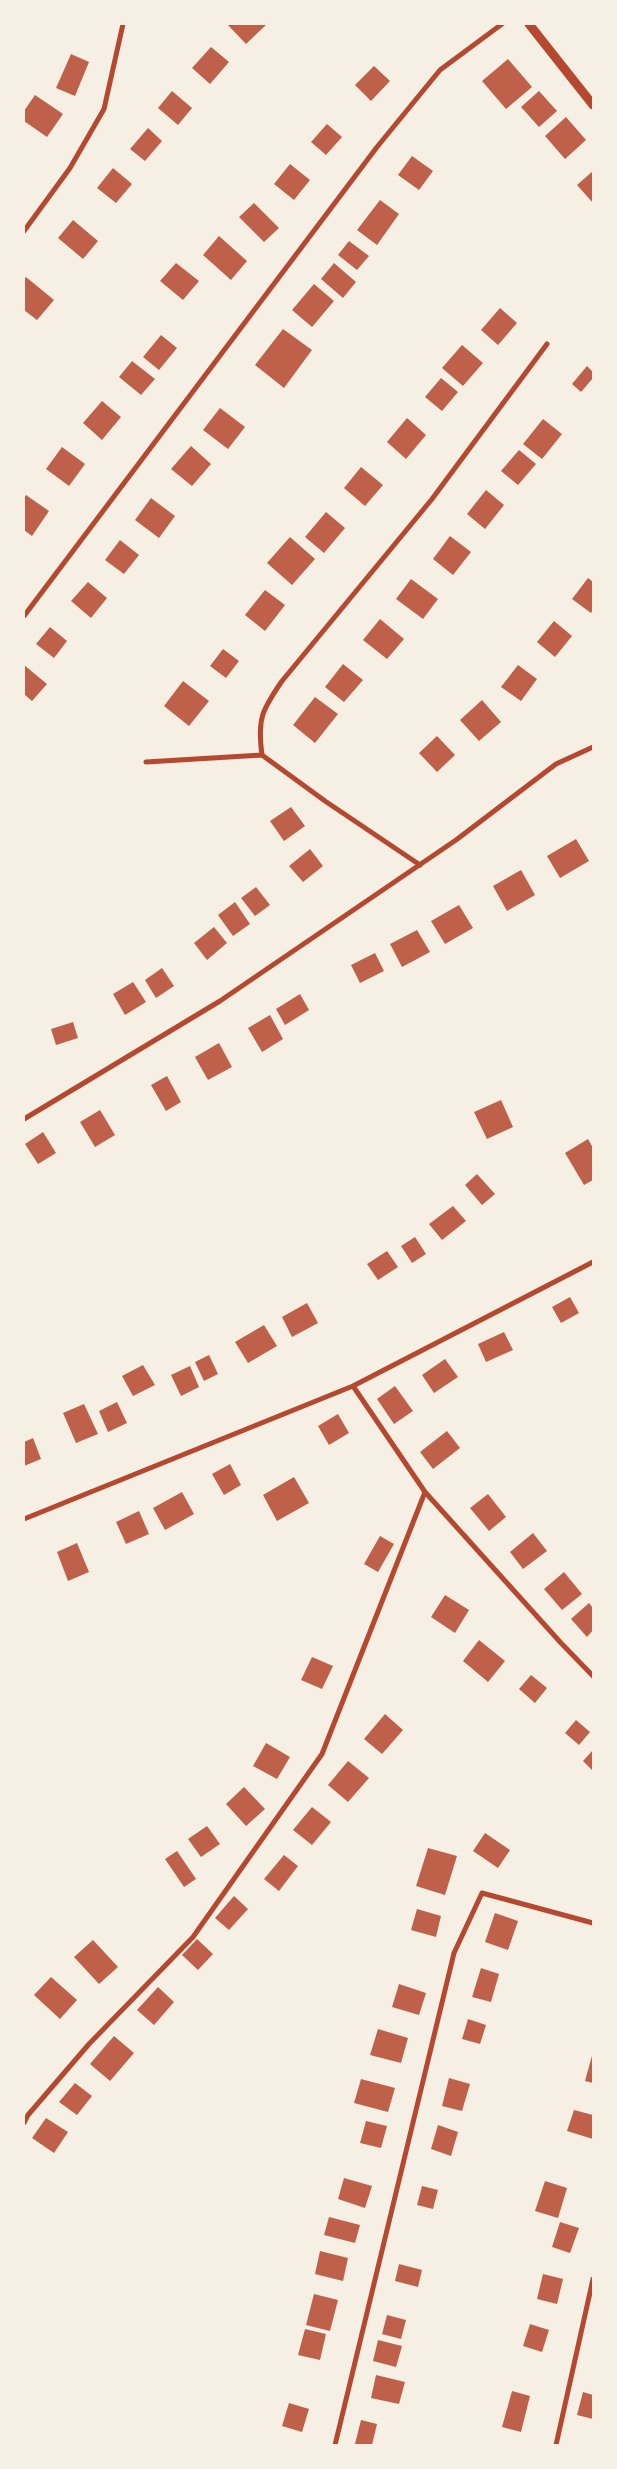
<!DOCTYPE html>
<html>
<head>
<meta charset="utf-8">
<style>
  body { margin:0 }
  #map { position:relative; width:617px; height:2469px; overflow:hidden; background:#f6efe4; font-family:"DejaVu Sans",sans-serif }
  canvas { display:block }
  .frame { position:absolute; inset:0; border:25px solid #f6efe4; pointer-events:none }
</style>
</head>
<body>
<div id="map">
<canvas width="617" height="2469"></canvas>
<div class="frame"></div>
</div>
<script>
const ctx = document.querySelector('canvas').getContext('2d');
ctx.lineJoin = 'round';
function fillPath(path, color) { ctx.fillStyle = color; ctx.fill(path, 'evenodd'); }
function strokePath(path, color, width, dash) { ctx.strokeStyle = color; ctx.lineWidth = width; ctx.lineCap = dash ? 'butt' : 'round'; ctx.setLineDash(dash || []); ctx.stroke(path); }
const building = new Path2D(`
  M227,24H267L246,44Z
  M211,47L229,62L210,84L192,68Z
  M71,54L89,62L75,96L56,88Z
  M508,59L532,87L506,109L482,81Z
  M374,66L390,81L371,101L355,85Z
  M172,91L192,108L178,125L158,108Z
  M539,91L557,111L539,127L521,107Z
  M35,95L63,114L47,137L24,121V111Z
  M566,117L586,140L565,159L545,136Z
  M327,124L342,137L326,155L311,142Z
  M148,128L162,141L145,161L130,149Z
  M412,156L433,171L419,190L398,175Z
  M290,164L310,180L294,200L274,184Z
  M113,168L132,184L116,203L97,188Z
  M593,171V203L577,185Z
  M380,200L399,214L377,245L357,230Z
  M254,203L279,228L264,242L239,217Z
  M73,220L98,241L83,259L58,238Z
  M219,236L247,261L231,280L203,255Z
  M349,241L369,256L357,270L338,255Z
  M176,263L199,281L183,300L160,281Z
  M334,263L356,282L343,298L321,279Z
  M26,277L54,300L37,320L24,310V280Z
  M314,284L334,301L312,327L292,310Z
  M500,308L517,323L498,345L481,330Z
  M283,329L312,350L284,388L255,365Z
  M161,335L177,348L159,370L143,357Z
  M462,345L483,363L463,386L442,368Z
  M132,361L155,379L141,395L119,377Z
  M587,366L593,372V378L581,392L572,384Z
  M441,378L458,392L442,411L425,397Z
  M102,401L121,417L102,440L83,423Z
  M220,408L245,427L228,449L203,430Z
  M407,418L426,435L406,459L387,442Z
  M543,419L562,434L542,459L523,444Z
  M191,446L211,464L192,486L171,469Z
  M62,447L85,464L69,486L46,469Z
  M519,450L536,464L518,485L501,471Z
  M361,467L383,485L365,506L344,488Z
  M486,490L504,505L485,529L467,514Z
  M26,495L49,511L32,536L24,530V498Z
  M151,498L175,516L159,538L135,520Z
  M326,512L345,528L324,553L305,537Z
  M450,536L471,552L453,575L433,559Z
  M290,537L315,559L292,585L267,563Z
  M120,540L139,555L124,574L105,560Z
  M588,578L593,582V610L591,613L572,599Z
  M411,579L438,599L423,619L396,599Z
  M88,582L107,598L91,618L71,601Z
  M265,590L285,605L265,631L245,615Z
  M380,619L404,639L387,659L363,640Z
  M554,621L572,636L555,657L537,642Z
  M50,627L67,641L54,658L36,644Z
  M223,649L239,661L226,678L210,666Z
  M343,664L363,680L344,702L325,687Z
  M24,665L47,684L32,701L24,694Z
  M518,665L537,679L521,701L501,687Z
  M183,681L209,701L189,726L164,706Z
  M315,697L338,714L315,743L293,725Z
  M482,700L501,722L479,741L460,720Z
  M437,736L455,755L437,772L419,753Z
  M291,807L305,826L284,841L270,821Z
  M576,839L589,861L560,878L547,856Z
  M310,849L323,866L303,882L289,866Z
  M521,870L535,895L507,911L493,886Z
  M256,887L270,905L255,916L241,898Z
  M235,902L250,924L233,936L218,915Z
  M459,905L473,928L445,944L431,921Z
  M214,927L227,943L207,960L194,943Z
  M417,930L430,952L402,967L390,944Z
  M375,953L384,971L360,983L351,965Z
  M162,968L174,986L156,998L145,980Z
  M133,982L146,1002L125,1015L113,994Z
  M300,994L309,1010L285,1025L276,1009Z
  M270,1015L283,1039L262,1052L248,1028Z
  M73,1022L78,1038L56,1045L51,1029Z
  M219,1043L232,1067L208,1080L195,1057Z
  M167,1076L181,1102L166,1111L151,1085Z
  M501,1100L513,1127L487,1139L474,1112Z
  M100,1110L115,1135L95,1147L80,1122Z
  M43,1132L56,1153L38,1164L25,1144Z
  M588,1139L593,1148V1180L584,1185L565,1153Z
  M477,1174L495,1194L482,1205L465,1185Z
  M453,1206L466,1221L442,1240L429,1224Z
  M415,1237L426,1254L412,1263L401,1246Z
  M387,1251L398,1267L378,1280L367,1264Z
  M570,1297L579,1313L561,1323L552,1307Z
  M307,1303L318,1323L292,1337L282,1317Z
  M264,1325L277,1346L248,1363L235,1342Z
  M504,1332L513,1350L486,1362L478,1344Z
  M209,1355L218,1374L204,1381L195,1362Z
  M445,1359L458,1377L434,1393L422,1375Z
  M143,1365L155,1385L133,1396L122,1376Z
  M190,1366L199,1387L181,1396L171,1375Z
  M395,1386L413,1411L394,1424L377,1399Z
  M117,1402L127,1423L108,1432L99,1411Z
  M84,1404L98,1434L76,1443L63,1413Z
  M338,1414L349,1433L329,1445L318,1426Z
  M447,1431L460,1448L433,1469L420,1452Z
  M33,1438L41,1459L24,1466V1442Z
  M230,1464L241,1485L224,1495L212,1474Z
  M294,1477L309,1503L277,1521L263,1495Z
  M182,1492L194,1514L165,1530L153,1508Z
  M488,1494L506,1517L489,1531L470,1508Z
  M139,1511L149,1534L126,1544L116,1522Z
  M533,1533L547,1551L523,1569L510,1552Z
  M380,1536L394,1544L378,1572L364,1564Z
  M77,1543L89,1572L68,1581L57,1552Z
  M564,1572L582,1594L562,1610L544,1589Z
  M445,1595L469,1610L455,1633L431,1617Z
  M589,1603L593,1608V1630L587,1637L571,1619Z
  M479,1640L505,1661L488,1682L463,1661Z
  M312,1657L333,1666L322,1689L301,1680Z
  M531,1675L547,1688L535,1703L519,1689Z
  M385,1714L403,1730L382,1754L364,1739Z
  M576,1720L590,1732L579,1745L565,1733Z
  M266,1743L290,1757L277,1779L253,1766Z
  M593,1750V1771L583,1761Z
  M348,1761L369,1778L348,1802L328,1785Z
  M244,1787L265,1809L246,1826L226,1804Z
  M312,1807L331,1822L312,1845L293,1830Z
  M207,1826L220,1844L201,1857L188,1839Z
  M485,1833L510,1850L498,1868L473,1851Z
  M428,1848L457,1856L445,1895L416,1886Z
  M177,1851L196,1879L184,1887L165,1859Z
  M284,1855L298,1866L279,1891L264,1879Z
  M234,1896L248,1909L229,1930L215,1918Z
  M417,1909L441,1916L436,1937L411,1930Z
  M495,1913L518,1921L508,1950L485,1942Z
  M197,1939L213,1954L198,1970L182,1955Z
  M93,1940L118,1967L99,1984L74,1957Z
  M481,1968L499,1974L491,2002L472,1997Z
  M51,1977L77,2000L60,2019L34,1995Z
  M399,1984L426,1993L419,2015L392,2007Z
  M158,1987L174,2002L154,2025L137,2010Z
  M468,2019L486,2025L480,2044L462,2039Z
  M378,2029L408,2038L401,2063L370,2055Z
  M114,2036L134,2053L110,2081L90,2064Z
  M593,2052V2083L585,2081Z
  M449,2078L470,2084L462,2111L442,2106Z
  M361,2079L395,2088L388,2112L354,2103Z
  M75,2083L92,2096L77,2115L59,2102Z
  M574,2110L593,2115V2139L567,2131Z
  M46,2118L68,2132L54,2153L32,2138Z
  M366,2121L387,2126L381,2148L360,2143Z
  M438,2125L458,2132L451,2156L431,2149Z
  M344,2178L372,2186L365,2208L338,2199Z
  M545,2181L567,2188L558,2218L535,2211Z
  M422,2186L438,2190L433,2209L417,2205Z
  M329,2217L360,2225L355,2243L324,2235Z
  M560,2222L579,2228L570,2253L552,2247Z
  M320,2251L348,2258L343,2281L315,2274Z
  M399,2264L422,2270L418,2287L395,2281Z
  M543,2274L563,2279L557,2304L537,2299Z
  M314,2294L338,2300L330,2331L306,2325Z
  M387,2315L406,2320L401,2339L382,2334Z
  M530,2324L549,2330L542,2352L523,2346Z
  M305,2329L326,2334L320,2360L298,2355Z
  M378,2340L402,2346L396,2367L373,2361Z
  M376,2375L405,2382L399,2404L371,2398Z
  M512,2391L530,2396L521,2432L502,2427Z
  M583,2392L593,2395V2419L577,2415Z
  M289,2403L309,2409L302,2432L282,2426Z
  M361,2420L377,2424L372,2445L355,2444Z`);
const minor = new Path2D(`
  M24,231L70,168L104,109L123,24
  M24,616L377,147L440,70L502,24
  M262,755C257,719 262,710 282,681L432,499L547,344
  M146,762L262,755L325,801L420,865
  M24,1119L220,1001L456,840L556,764L593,747
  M353,1386L425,1492L561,1643L593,1676
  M24,1519L353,1386L593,1262
  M24,2123L28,2115L89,2044L193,1937L322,1754L425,1492
  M335,2445L454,1953L482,1893L593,1923
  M556,2445L593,2279`);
const tertiary = new Path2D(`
  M529,24L593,105`);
fillPath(building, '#bf614a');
strokePath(minor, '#b5482f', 5);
strokePath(tertiary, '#b5482f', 9);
</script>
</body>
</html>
